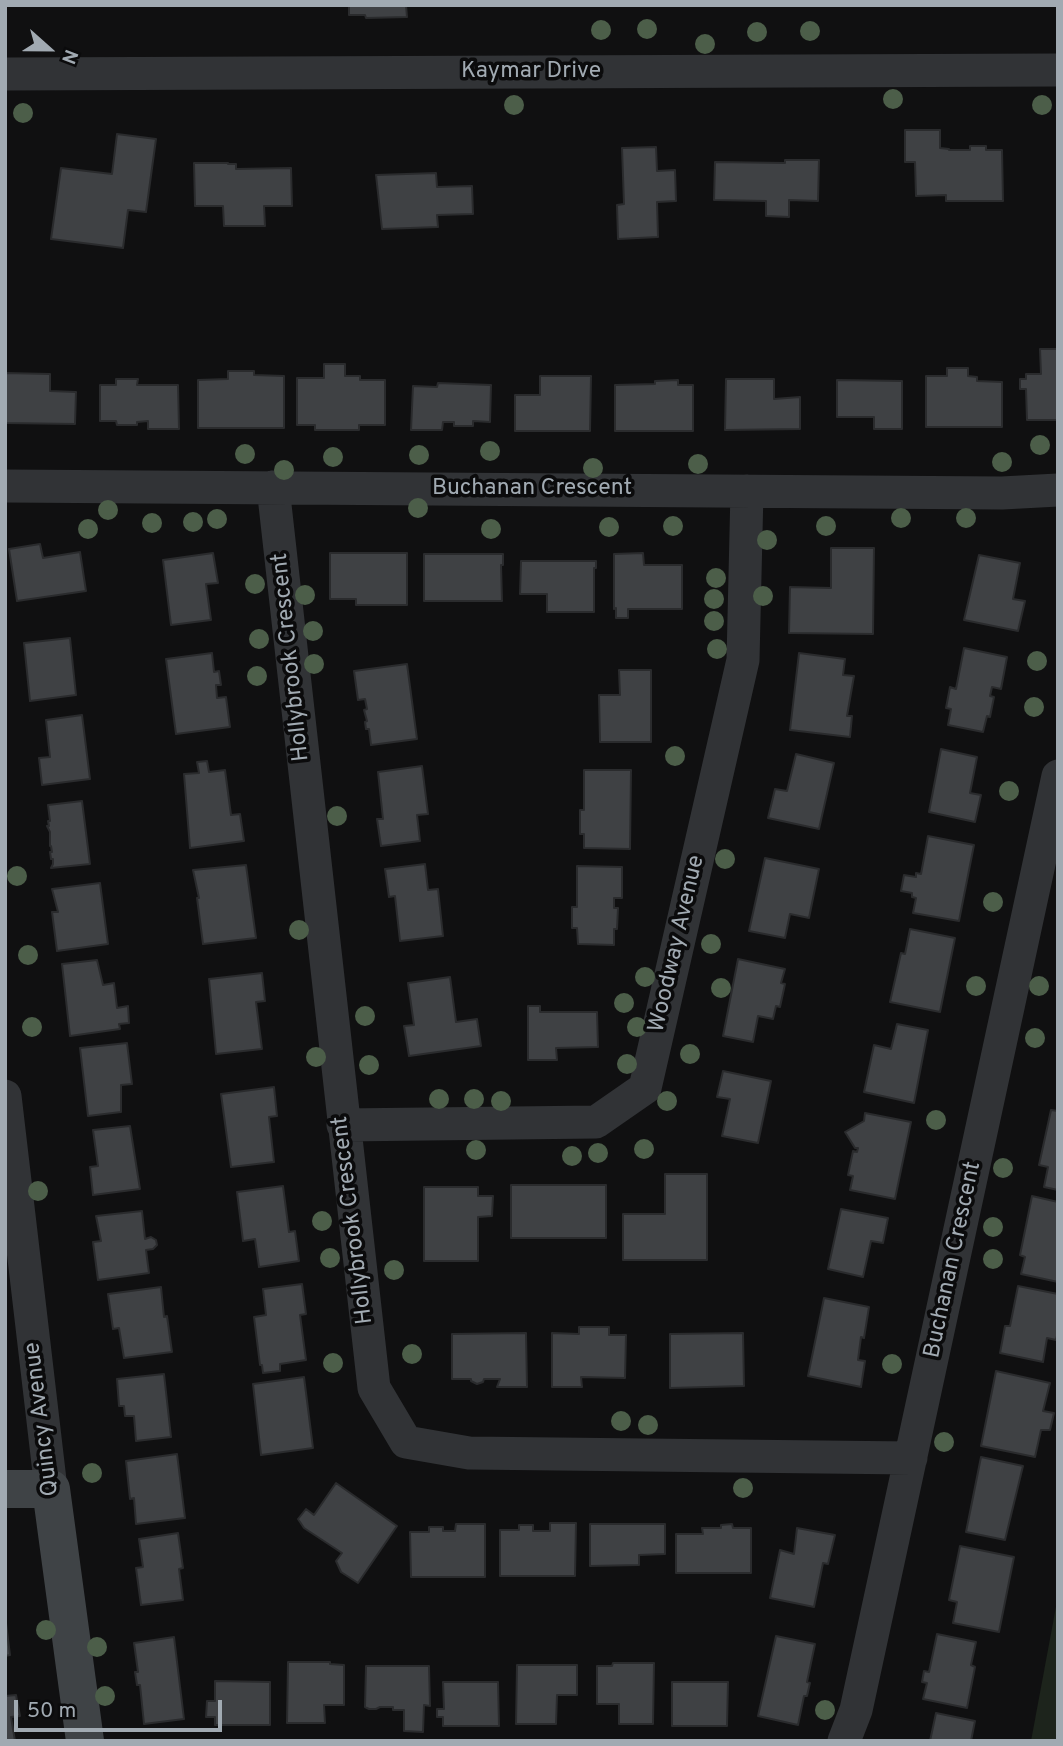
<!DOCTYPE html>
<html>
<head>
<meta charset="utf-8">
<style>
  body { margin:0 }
  #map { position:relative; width:1063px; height:1746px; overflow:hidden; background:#101011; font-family:Overpass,sans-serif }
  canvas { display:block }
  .frame { position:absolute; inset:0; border:7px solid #a1aab2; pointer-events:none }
  .north { position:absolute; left:14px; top:14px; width:70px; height:70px; -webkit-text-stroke:5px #0b0b0c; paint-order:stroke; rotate:111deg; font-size:19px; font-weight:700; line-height:28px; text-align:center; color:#a1aab2 }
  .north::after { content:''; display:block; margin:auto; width:24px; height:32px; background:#a1aab2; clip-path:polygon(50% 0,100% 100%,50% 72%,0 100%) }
  .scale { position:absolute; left:14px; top:1700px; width:208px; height:32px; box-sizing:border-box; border:4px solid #a1aab2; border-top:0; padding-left:9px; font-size:21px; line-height:24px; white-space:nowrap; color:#a1aab2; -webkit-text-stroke:5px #0b0b0c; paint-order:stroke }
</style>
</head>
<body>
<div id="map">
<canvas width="1063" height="1746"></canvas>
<div class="frame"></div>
<div class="north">N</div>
<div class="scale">50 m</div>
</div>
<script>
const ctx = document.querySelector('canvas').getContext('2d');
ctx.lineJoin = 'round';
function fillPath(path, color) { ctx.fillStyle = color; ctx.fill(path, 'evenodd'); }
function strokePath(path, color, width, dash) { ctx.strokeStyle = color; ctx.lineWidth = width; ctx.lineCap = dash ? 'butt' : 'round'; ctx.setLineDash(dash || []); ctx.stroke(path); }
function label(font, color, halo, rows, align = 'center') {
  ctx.font = font + ' Overpass,sans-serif'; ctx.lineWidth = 7; ctx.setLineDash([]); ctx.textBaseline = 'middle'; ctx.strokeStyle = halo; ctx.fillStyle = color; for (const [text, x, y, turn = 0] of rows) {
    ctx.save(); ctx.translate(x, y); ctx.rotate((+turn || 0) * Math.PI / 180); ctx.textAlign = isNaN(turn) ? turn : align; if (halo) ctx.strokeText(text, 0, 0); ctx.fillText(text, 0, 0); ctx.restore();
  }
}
const green = new Path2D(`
  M1058,1596V1741H1031Z`);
const building = new Path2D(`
  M349,5H406L407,17L366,18L365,15H349Z
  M905,130H940V148L949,149V150H970V146H986V150H1002L1003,201H946V195L916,196L915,162H905Z
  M117,134L156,139L146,212L128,210L123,248L51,239L61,168L112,174Z
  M656,147L657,171L675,170L676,201L657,202L658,237L618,239L617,205L624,204L622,148Z
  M785,160H819L818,201L789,200V217L766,216V201L714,200L715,162L785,163Z
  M194,163H228V164H236V169L291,168L292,206H264L265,226H224L223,206H195Z
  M436,173L437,187L472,186L473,214L437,215L438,227L382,229L376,175Z
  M1040,349H1058V420H1027L1026,389H1020V379H1026V374H1041Z
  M324,364H345V376H360V380H385V425H359V430H315V425H297V378H324Z
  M947,368H968V376L977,377V381L1002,382V427H926V376H947Z
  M228,371H254V375L284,376V428H198V380L228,379Z
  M5,373L50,374V391L76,392L75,424L5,423Z
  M540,376H591L590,431H515V395H540Z
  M116,379H138L137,385H178L179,429H148V421L137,422V425H117L116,421H100V385H116Z
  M726,379H774V399L800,397V429L725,430Z
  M678,380V385H693V431H615V385L655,384V381Z
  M837,380L902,381V429H874V417H837Z
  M438,383L491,385L490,422L473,421V426H454V422H443L442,430H411L413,386L437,387Z
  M40,544L43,558L80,552L86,591L17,601L9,549Z
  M831,548H874L873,634L789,633L790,587L831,588Z
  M213,553L218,583L206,584L211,620L171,625L163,560Z
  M330,553H407V605H356V599H330Z
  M643,553L644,565H682V609H628V618H616V608L614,609V554Z
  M424,554H503V565H501L502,601H424Z
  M979,555L1020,563L1013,599L1025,601L1018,631L964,620Z
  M521,561H596V568H594V612H547V594H520Z
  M70,638L76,695L30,701L24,643Z
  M964,648L1007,657L1001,689L992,687L990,696L994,697L990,717L987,716L983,732L948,725L951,709L946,708L950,687L956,689Z
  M212,653L214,672L219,671L221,685H216L217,698L226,697L230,727L176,734L166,659Z
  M799,653L845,659L843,675L854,676L847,716H852L850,737L790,730Z
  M407,664L417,739L371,745L369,729H366L365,722L367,721L364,710L367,709L365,699L358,700L354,671Z
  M619,670H651V742H600L599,695H620Z
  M82,715L90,779L42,785L39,758L50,757L46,720Z
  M941,749L977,757L970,793L981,795L975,822L929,812Z
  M796,754L834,763L819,829L768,818L775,789L787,791Z
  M207,761L209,772L225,770L231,815L240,814L244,841L190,848L184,774L199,773L197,762Z
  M422,766L428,814L417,815L420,841L381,846L377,819H383L378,772Z
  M584,770H631L630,849L584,848V834H580V810H584Z
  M82,801L90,864L51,868L53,864V859H51L50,852H52L51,846H50V832L47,826H49L48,821H50L48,805Z
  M928,836L974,845L959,921L913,913L916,898L912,897V893L901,891L904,875L916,877V873L921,874Z
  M765,858L819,869L809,918L790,914L785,938L749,931Z
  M425,864L428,890L438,889L443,936L400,941L395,896L389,897L385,869Z
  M246,865L256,938L203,944L197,898H199L193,870Z
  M577,866L622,867V898H614V908H618L617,929H614V945L578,944L577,928H572V907H577Z
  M100,883L108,944L57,951L52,912H58L52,889Z
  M910,929L955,938L940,1012L890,1002L901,953L905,954Z
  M738,959L785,969L781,983L785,984L780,1007L776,1006L773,1019L758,1016L753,1042L723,1036Z
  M97,960L103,985L114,983L117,1008L128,1006L129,1023L119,1024L120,1029L70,1036L62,964Z
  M262,973L265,1001L256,1002L262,1049L216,1054L209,979Z
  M450,977L456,1022L477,1019L481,1046L409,1056L404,1026L414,1025L408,983Z
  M528,1006H540V1012H597L598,1047L556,1048L557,1060H528Z
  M897,1024L928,1030L914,1103L864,1092L874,1045L891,1049Z
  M127,1043L132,1084L121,1085V1112L88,1116L80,1048Z
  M723,1071L771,1081L758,1143L722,1136L730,1099L717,1097Z
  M274,1087L277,1116L269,1117L274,1162L231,1167L221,1094Z
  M1051,1110L1058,1111V1190L1044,1187L1048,1167L1039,1165Z
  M865,1113L911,1122L895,1199L850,1190L853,1176L848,1175L853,1151L857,1152L858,1148H855L845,1132L864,1121Z
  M130,1126L140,1189L93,1195L90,1167L98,1166L93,1130Z
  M665,1174H707V1260H623V1214H665Z
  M511,1185H606V1238H511Z
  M283,1186L289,1232L295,1231L299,1261L259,1267L255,1239L243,1241L237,1192Z
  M424,1187H478V1196H493L492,1216L478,1217V1261H424Z
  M1032,1196L1058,1202V1282L1021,1274L1025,1257L1020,1255Z
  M841,1209L888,1218L883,1243L871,1241L863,1277L828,1269Z
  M142,1211L145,1239L151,1237L156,1240L157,1245L153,1249L146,1250L149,1273L98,1280L93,1242L101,1241L96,1216Z
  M302,1284L306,1314L300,1315L306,1360L280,1364V1371L263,1373L262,1365H260L254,1317L266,1315L263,1289Z
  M1018,1286L1058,1294V1332L1056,1340L1047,1338L1043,1362L1000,1353L1005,1326H1010Z
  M161,1287L164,1317L167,1316L172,1352L124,1358L119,1328L113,1329L108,1294Z
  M824,1298L869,1307L864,1338L861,1337L858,1360L865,1361L861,1387L808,1376Z
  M579,1327H609V1335H626L625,1378L581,1377L582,1387H552V1333L579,1334Z
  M526,1333L527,1387H497L500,1379H484L483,1382L477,1384L471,1381V1379H452V1334Z
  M743,1333L744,1386L670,1388V1334Z
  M996,1371L1050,1383L1043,1411L1054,1413L1050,1430H1041L1035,1457L981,1446Z
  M164,1374L171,1437L136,1441L134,1416H125L124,1406H119L117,1379Z
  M304,1377L313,1448L261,1455L253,1384Z
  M177,1454L185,1518L136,1524L134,1498L130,1499L126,1461Z
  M981,1457L1023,1466L1005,1540L966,1532Z
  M336,1483L397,1526L358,1583L341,1572L336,1561L342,1553L304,1528L298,1519L306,1509L314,1515Z
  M550,1523H576L575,1576H500V1530H519V1525H533V1531H550Z
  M456,1524H485V1577H411L410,1532H429V1527H443V1531H455Z
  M590,1524H665V1554L639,1555V1565L590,1566Z
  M732,1524L733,1528H751V1573H676V1534H703L702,1528H721V1525Z
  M797,1528L835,1535L828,1564L823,1563L814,1607L770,1598L780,1550L794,1554Z
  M178,1533L183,1568L179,1569L183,1600L141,1605L136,1568L143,1567L139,1539Z
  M960,1546L1014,1557L999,1632L953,1623L957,1602L949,1600Z
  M5,1615L10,1655L5,1656Z
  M937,1634L976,1642L971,1665L975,1667L967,1708L923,1699L927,1683L922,1682L924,1671L929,1672Z
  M776,1636L815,1644L807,1682L810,1683L807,1696H804L798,1725L758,1716Z
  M174,1637L184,1719L144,1724L140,1685H137L135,1672H138L134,1643Z
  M288,1662H330V1664L344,1665V1705H324L325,1723H287Z
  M613,1663H654L653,1724H619V1704H597V1666H612Z
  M517,1665H577V1695H557L556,1724H516Z
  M366,1666H429L430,1706L424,1705L423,1732L404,1731V1710H393V1707H380L376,1709H369L365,1707Z
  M215,1681L270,1682V1725H215V1717H206L207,1701H215Z
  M443,1682H498L499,1726H443V1717H437V1709H444Z
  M672,1682H728L727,1726H672Z
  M16,1695L20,1716L11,1717L15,1741H5V1696Z
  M936,1713L975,1721L971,1741H930Z`);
const street = new Path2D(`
  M5,74L1058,70
  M5,486L1002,493L1058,490
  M273,487L374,1388L406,1442L469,1453L911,1458
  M5,1096L51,1489
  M343,1125L596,1122L645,1088L743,660L747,491
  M844,1741L856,1710L1058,776`);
const secondary = new Path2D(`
  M5,1489H51L85,1741`);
const trees = [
  [647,29],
  [601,30],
  [810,31],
  [757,32],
  [705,44],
  [893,99],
  [514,105],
  [1042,105],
  [23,113],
  [1040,445],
  [490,451],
  [245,454],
  [419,455],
  [333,457],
  [1002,462],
  [698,464],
  [593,468],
  [284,470],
  [418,508],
  [108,510],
  [901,518],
  [966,518],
  [217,519],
  [193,522],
  [152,523],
  [673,526],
  [826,526],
  [609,527],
  [88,529],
  [491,529],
  [767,540],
  [716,578],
  [255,584],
  [305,595],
  [763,596],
  [714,599],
  [714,621],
  [313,631],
  [259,639],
  [717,649],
  [1037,661],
  [314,664],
  [257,676],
  [1034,707],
  [675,756],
  [1009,791],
  [337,816],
  [725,859],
  [17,876],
  [993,902],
  [299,930],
  [711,944],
  [28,955],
  [645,977],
  [976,986],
  [1039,986],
  [721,988],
  [624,1003],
  [365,1016],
  [32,1027],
  [637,1027],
  [1035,1038],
  [690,1054],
  [316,1057],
  [627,1064],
  [369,1065],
  [439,1099],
  [474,1099],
  [501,1101],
  [667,1101],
  [936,1120],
  [644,1149],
  [476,1150],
  [598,1153],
  [572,1156],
  [1003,1168],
  [38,1191],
  [322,1221],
  [993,1227],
  [330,1258],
  [993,1259],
  [394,1270],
  [412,1354],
  [333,1363],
  [892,1364],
  [621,1421],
  [648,1425],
  [944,1442],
  [92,1473],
  [743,1488],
  [46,1630],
  [97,1647],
  [105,1696],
  [825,1710]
];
const streetNames = [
  ["Kaymar Drive",531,72],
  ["Buchanan Crescent",532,489],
  ["Hollybrook Crescent",292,657,-96],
  ["Woodway Avenue",678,944,-77],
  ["Hollybrook Crescent",354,1220,-97],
  ["Buchanan Crescent",954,1260,-78],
  ["Quincy Avenue",43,1419,-97]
];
fillPath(green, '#1d241c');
fillPath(building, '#3f4144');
strokePath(building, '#2a2b2d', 2);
strokePath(street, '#313336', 33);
strokePath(secondary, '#3f4346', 38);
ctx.fillStyle = '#4c5e49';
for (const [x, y] of trees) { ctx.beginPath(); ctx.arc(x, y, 10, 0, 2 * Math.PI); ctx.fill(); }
label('23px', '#a1aab2', '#0b0b0c', streetNames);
</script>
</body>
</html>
